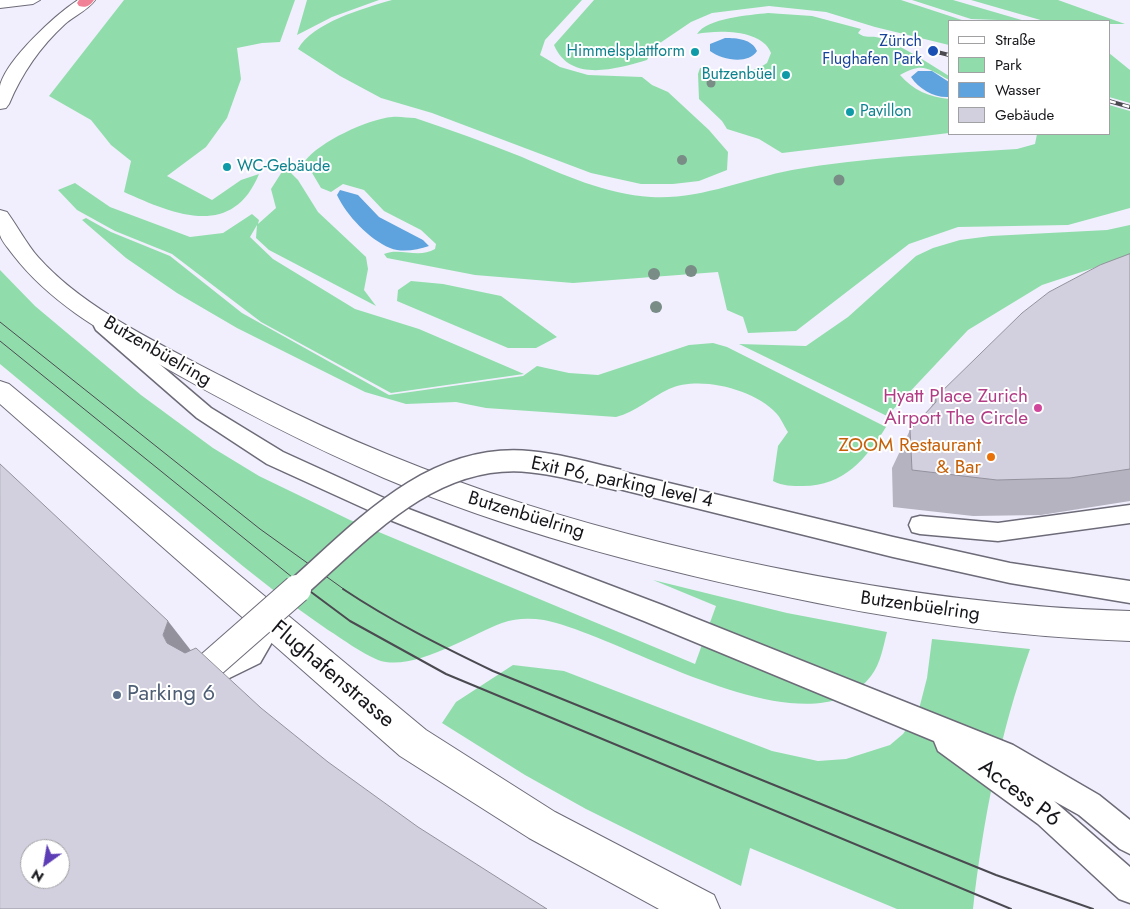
<!DOCTYPE html>
<html>
<head>
<meta charset="utf-8">
<style>
  body { margin:0 }
  #map { position:relative; width:1130px; height:909px; overflow:hidden; background:#f1effd; font-family:Jost,sans-serif }
  canvas { display:block }
  .legend { position:absolute; left:948px; top:20px; width:162px; height:115px; box-sizing:border-box; background:#fff; border:1px solid #a1a1a3; margin:0; padding:6px 9px; list-style:none; font-size:15px; color:#15151a }
  .legend li { display:flex; align-items:center; gap:10px; height:25px }
  .legend b { width:25px; border:1px solid #a1a1a3 }
  .north { position:absolute; left:20px; top:839px; width:50px; height:50px; box-sizing:border-box; background:#fff; border:1px solid #a1a1a3; border-radius:50%; rotate:212deg; font-size:14px; font-weight:700; line-height:20px; text-align:center; color:#15151a }
  .north::after { content:''; display:block; margin:auto; width:18px; height:22px; background:#5d3db5; clip-path:polygon(50% 0,100% 100%,50% 72%,0 100%) }
</style>
</head>
<body>
<div id="map">
<canvas width="1130" height="909"></canvas>
<ul class="legend">
<li><b style="height:6px;background:#fff"></b>Straße</li>
<li><b style="height:14px;background:#90ddab"></b>Park</li>
<li><b style="height:14px;background:#5ea3dd"></b>Wasser</li>
<li><b style="height:14px;background:#d2d0df"></b>Gebäude</li>
</ul>
<div class="north">N</div>
</div>
<script>
const ctx = document.querySelector('canvas').getContext('2d');
ctx.lineJoin = 'round';
function fillPath(path, color) { ctx.fillStyle = color; ctx.fill(path, 'evenodd'); }
function strokePath(path, color, width, dash) { ctx.strokeStyle = color; ctx.lineWidth = width; ctx.lineCap = dash ? 'butt' : 'round'; ctx.setLineDash(dash || []); ctx.stroke(path); }
function label(font, color, halo, rows, align = 'center') {
  ctx.font = font + ' Jost,sans-serif'; ctx.lineWidth = 4; ctx.setLineDash([]); ctx.textBaseline = 'middle'; ctx.strokeStyle = halo; ctx.fillStyle = color; for (const [text, x, y, turn = 0] of rows) {
    ctx.save(); ctx.translate(x, y); ctx.rotate((+turn || 0) * Math.PI / 180); ctx.textAlign = isNaN(turn) ? turn : align; if (halo) ctx.strokeText(text, 0, 0); ctx.fillText(text, 0, 0); ctx.restore();
  }
}
const green = new Path2D(`
  M124,0H295L280,42L262,43L237,48L241,79L227,118L206,147L167,176L212,200L241,180L259,174C232,240 173,214 124,192L131,161L111,145L91,120L49,96Z
  M307,0H379L332,17L297,35Z
  M392,0H582L545,40L540,55L560,67L588,75L642,77L652,85L668,92L709,130L728,152L727,170L699,181L673,184H641L591,173L432,113L381,98L340,76L298,49C312,23 364,8 392,0Z
  M594,0H901L965,21H949V45L875,27L826,12L769,6L712,13L691,22L654,47L647,60C616,69 570,83 554,45Z
  M912,0H953L1025,21L971,19Z
  M971,0H1058L1125,24H1109V21H1044Z
  M768,13L812,16L861,29L858,33C865,39 872,35 880,38C904,47 927,62 949,76V80C927,68 923,62 900,75C913,90 929,97 949,99V133L782,153L759,139L727,129L722,121L699,99L698,74L700,68C722,73 747,77 767,63L771,53C762,29 717,30 697,34C707,18 750,15 768,13Z
  M1109,53L1130,70V103L1109,97Z
  M1109,105L1130,111V208L1068,225L958,227L909,244L796,331L748,333L743,317L727,310L718,272L573,283L475,275L387,258L384,254C400,247 418,259 435,249L436,244L421,230L384,211L364,190L343,184L331,192L321,188L305,161C319,142 368,119 392,117C399,116 408,118 415,118C451,130 487,143 522,157C564,175 605,194 651,197C699,200 745,179 792,170C866,157 942,154 1017,149L1035,144L1037,134H1109Z
  M285,167L298,180L318,212L366,257L368,269L364,290L376,306L269,250L256,238L257,225L250,237L273,259L355,309L419,329L524,374L391,393L261,322L172,254L115,231L77,210L58,190L75,183L110,207L190,237L223,233L252,214L259,220L258,224L276,208L271,189Z
  M86,218L111,232L170,256L242,313L389,395L523,376L537,366L569,373L598,375L689,345L713,343L727,347L886,427C866,459 844,486 803,486C792,486 783,486 773,481L778,446L788,432C784,426 781,418 776,413C754,389 699,375 669,389C650,398 636,412 616,417L486,408L456,402L406,404L365,392L237,328L177,293L126,258L82,220Z
  M1130,225V256L1042,285L968,330L887,416L739,344L806,346L848,317L916,256L933,248L960,240L991,236L1107,230Z
  M0,270L35,306L141,395L213,448L259,476L350,520L695,664L716,606L653,580L787,613L887,632C883,647 881,663 871,676C809,758 619,634 544,620C530,618 516,618 502,623C471,634 413,673 378,660C361,653 344,640 328,630C289,603 252,574 215,543C144,483 72,424 0,364Z
  M411,281L443,284L501,296L557,337L536,348H508L397,301L398,290Z
  M932,639L1030,649C1000,733 983,820 973,909H897L750,848L741,886L586,809L525,775L442,723L456,702L513,665L564,671L772,751L818,761L846,759L890,745L903,734L918,713L927,678Z`);
const water = new Path2D(`
  M725,38C737,38 752,39 757,51C748,65 722,60 710,51V44Z
  M918,71H932L949,82V97C934,98 919,89 911,77Z
  M340,190L358,195L379,217L423,240L429,246C417,250 402,253 390,248C369,239 347,216 337,195Z`);
const service = new Path2D(`
  M103,320L110,322L211,408L283,452L406,508L662,605L1013,745L1099,795L1130,820V854L1120,849L1079,815L1054,801L1130,867V903L1119,899L1038,824L938,751L934,741L644,621L390,520L267,464L197,418L96,330L94,326L96,322Z
  M619,471L893,537L1010,563L1130,581V603L1010,583L893,557L619,489L611,486L608,480L611,474Z
  M1130,505V523L998,541L920,534L912,532L909,525L912,518L920,516L998,523Z
  M271,612L280,615L283,623L260,663L213,686L204,683L200,674L204,665L242,647L262,615Z`);
const minor = new Path2D(`
  M0,381L9,384L426,730L555,812L714,895L720,909H659L529,838L400,756L0,404Z`);
const secondary = new Path2D(`
  M0,0H40L33,4L0,8Z
  M78,0H95C88,10 74,16 65,24C40,47 22,73 9,104L6,108L0,109C0,102 0,93 0,86C6,60 56,14 78,0Z
  M0,210L7,212C18,227 26,243 38,257C84,309 162,345 223,377C401,472 574,527 771,567C890,591 1009,608 1130,611V641C1008,637 888,619 769,593C638,565 507,530 384,478C302,443 225,402 148,358C99,330 49,301 14,256C10,250 2,242 0,235C0,228 0,217 0,210Z`);
const motorway = new Path2D(`
  M79,0H94C90,6 86,8 79,6L77,3Z`);
const tramFar1 = new Path2D(`
  M0,322L260,529L345,590
  M0,341L308,590`);
const tram = new Path2D(`
  M307,589L350,621L446,674L1011,909
  M343,589C391,621 441,646 493,671L996,875L1093,909`);
const rail = new Path2D(`
  M933,51L949,55
  M1109,101L1130,107`);
const serviceBridgeFar1 = new Path2D(`
  M295,590C360,533 427,456 522,461C555,463 587,473 619,480`);
const serviceBridge = new Path2D(`
  M207,668L297,589`);
const trees = [
  [711,83,4.5],
  [682,160,5],
  [839,180,5.5],
  [691,271,6],
  [654,274,6],
  [656,307,6]
];
const wall = new Path2D(`
  M1130,254V501L1041,515L973,516L893,507L892,468L910,430L930,409L936,397Z`);
const shadedWall = new Path2D(`
  M168,621L196,657L192,671L167,643L163,635Z`);
const building = new Path2D(`
  M1130,254V469L1070,478L997,480L912,470L910,430L936,402V397L1022,313L1049,292L1100,265Z
  M0,464L168,621L163,635L167,643L185,653L196,648L261,708L328,762L418,827L547,909H0ZM30,849H60V879H30Z`);
const markers = [
  [933,51,6,"#1a4fb4"],
  [695,52,5,"#0f9aa8"],
  [786,75,5,"#0f9aa8"],
  [850,112,5,"#0f9aa8"],
  [227,167,5,"#0f9aa8"],
  [1038,408,5,"#d1479c"],
  [991,457,5,"#e8710a"],
  [117,695,5,"#5c6f8a"]
];
const farTransitnames = [
  ["Zürich",922,42],
  ["Flughafen Park",922,60]
];
const farCulturenames = [
  ["Himmelsplattform",685,52],
  ["Butzenbüel",776,75],
  ["Pavillon",860,112,"left"],
  ["WC-Gebäude",237,167,"left"]
];
const streetNames = [
  ["Butzenbüelring",157,352,30],
  ["Exit P6, parking level 4",622,483,12],
  ["Butzenbüelring",526,516,17],
  ["Butzenbüelring",920,607,8]
];
const hotelNames = [
  ["Hyatt Place Zurich",1028,397],
  ["Airport The Circle",1028,419]
];
const foodNames = [
  ["ZOOM Restaurant",981,446],
  ["& Bar",981,468]
];
const nearStreetnames = [
  ["Flughafenstrasse",332,675,40],
  ["Access P6",1019,794,37]
];
const nearServicenames = [
  ["Parking 6",127,695]
];
fillPath(green, '#90ddab');
fillPath(water, '#5ea3dd');
strokePath(service, '#6d6b78', 3);
strokePath(minor, '#6d6b78', 2);
strokePath(secondary, '#6d6b78', 2);
strokePath(motorway, '#d0d0d1', 2);
fillPath(service, '#fff');
fillPath(minor, '#fff');
fillPath(secondary, '#fff');
fillPath(motorway, '#f18196');
strokePath(tramFar1, '#4b4a51', 1);
strokePath(tram, '#4b4a51', 2);
strokePath(rail, '#4b4a51', 4);
strokePath(rail, '#fff', 2.5, [7]);
strokePath(serviceBridgeFar1, '#6d6b78', 24, []);
strokePath(serviceBridge, '#6d6b78', 30, []);
strokePath(serviceBridgeFar1, '#fff', 21);
strokePath(serviceBridge, '#fff', 28);
ctx.fillStyle = '#798c86';
for (const [x, y, r] of trees) { ctx.beginPath(); ctx.arc(x, y, r, 0, 2 * Math.PI); ctx.fill(); }
fillPath(wall, '#b5b3c0');
fillPath(shadedWall, '#93929c');
fillPath(building, '#d2d0df');
strokePath(building, '#93929c', 1);
for (const [x, y, r, color] of markers) { const dot = new Path2D(); dot.arc(x, y, r, 0, 2 * Math.PI); ctx.fillStyle = color; ctx.fill(dot); strokePath(dot, '#fff', 2); }
label('16px', '#164399', '#fff', farTransitnames, 'right');
label('16px', '#0d838f', '#fff', farCulturenames, 'right');
label('19px', '#15151a', '#fff', streetNames);
label('19px', '#b23c85', '#fff', hotelNames, 'right');
label('19px', '#c56008', '#fff', foodNames, 'right');
label('22px', '#15151a', '#fff', nearStreetnames);
label('22px', '#4e5e75', '#fff', nearServicenames, 'left');
</script>
</body>
</html>
